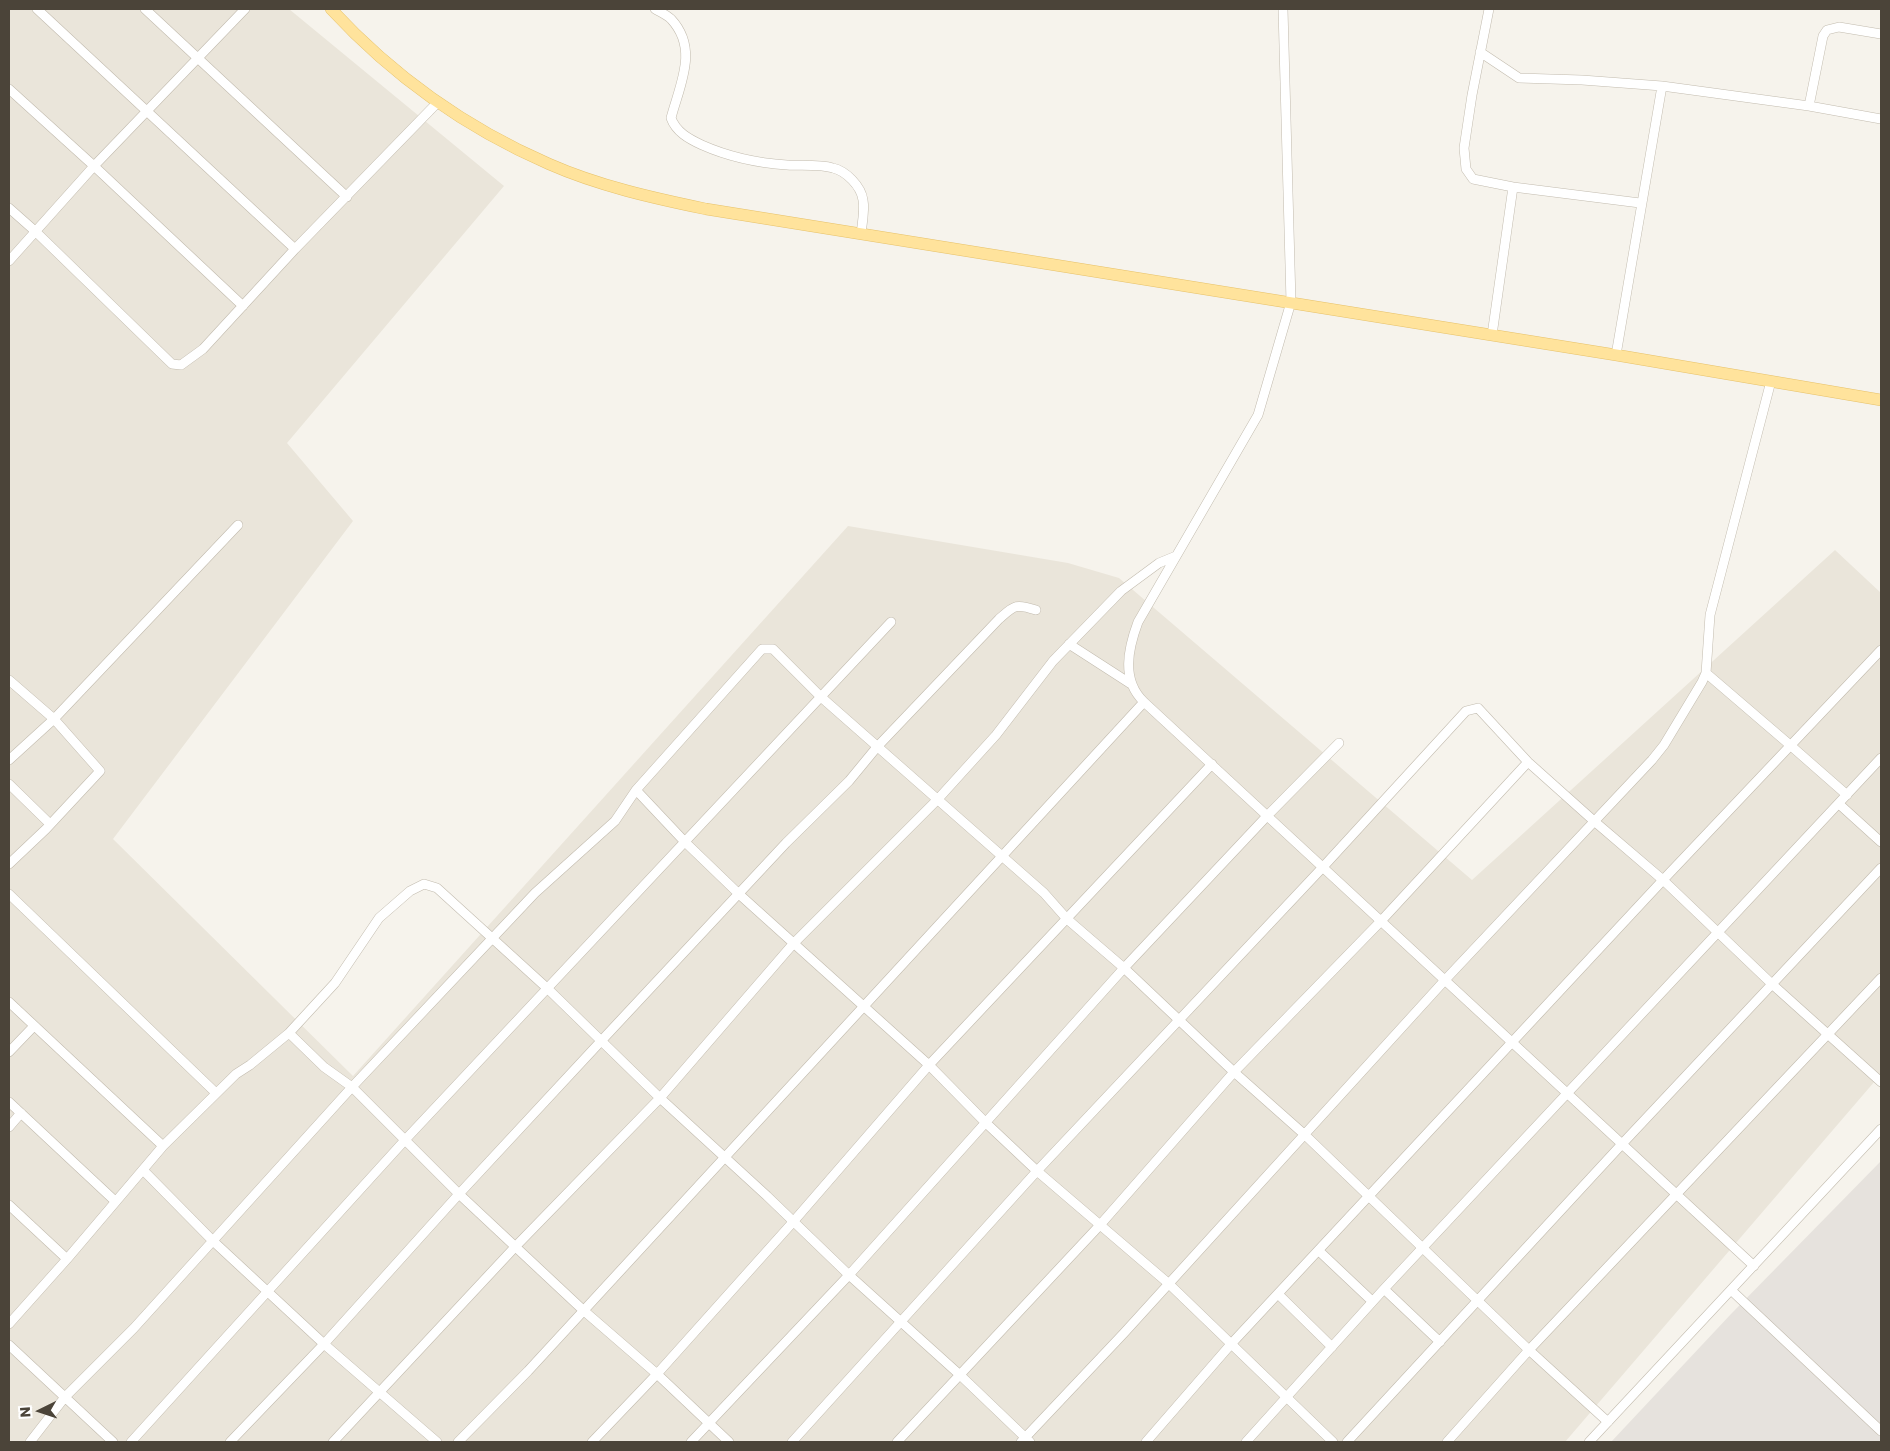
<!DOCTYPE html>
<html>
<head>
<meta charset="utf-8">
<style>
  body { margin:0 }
  #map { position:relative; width:1890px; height:1451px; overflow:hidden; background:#f6f3ec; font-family:Poppins,sans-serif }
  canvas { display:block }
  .frame { position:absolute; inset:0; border:10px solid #4b4439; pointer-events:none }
  .north { position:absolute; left:15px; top:1386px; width:50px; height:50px; -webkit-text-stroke:4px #fff; paint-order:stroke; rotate:266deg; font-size:14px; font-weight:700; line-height:20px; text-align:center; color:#4b4439 }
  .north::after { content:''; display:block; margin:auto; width:18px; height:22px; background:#4b4439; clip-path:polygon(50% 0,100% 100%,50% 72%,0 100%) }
</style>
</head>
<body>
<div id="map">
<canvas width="1890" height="1451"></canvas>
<div class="frame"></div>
<div class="north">N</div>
</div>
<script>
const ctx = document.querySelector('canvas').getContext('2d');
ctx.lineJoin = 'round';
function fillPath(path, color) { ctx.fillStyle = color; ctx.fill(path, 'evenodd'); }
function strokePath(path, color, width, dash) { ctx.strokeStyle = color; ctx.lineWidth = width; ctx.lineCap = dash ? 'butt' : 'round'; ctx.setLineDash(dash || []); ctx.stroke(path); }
const residential = new Path2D(`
  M9,9H289L504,186L287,443L353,521L113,839L353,1076L848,526L1068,563L1119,578L1472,880L1835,550L1881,593V1074L1565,1442H9Z`);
const industrial = new Path2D(`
  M1881,1161V1442H1611L1731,1314Z`);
const minor = new Path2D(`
  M37,9L295,249
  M145,9L347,197
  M655,9C660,12 667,15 671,19C699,49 680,84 671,118C676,132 689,139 702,145C729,157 757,163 787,165C801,166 819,164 833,168C846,171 861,186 863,200C865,210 862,224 861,234
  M1283,9L1291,302L1258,415L1138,622C1128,649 1121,680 1144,702L1754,1266
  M1489,9L1472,95L1464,148L1466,169L1473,179L1513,187L1640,203
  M1480,52L1519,78L1582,80L1662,86L1809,106L1881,119
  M9,89L94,166L243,306
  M1809,106L1823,36L1827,30L1839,27L1881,34
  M9,208L35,231L172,364L181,365L203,349L295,249L438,102
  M9,261L94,166L245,9
  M1492,335L1513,187
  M1616,355L1662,86
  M1069,644L1131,684
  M1706,673L1790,745L1847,795
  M9,680L54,719L238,525
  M9,760L54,719L100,771L46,829L9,864
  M9,784L50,824
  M636,790L685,842L740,895L929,1065L985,1122L1037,1171L1168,1283L1333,1442
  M1839,804L1881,842
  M9,894L216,1093
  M9,1002L163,1146
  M289,1033L335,983L379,918L410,891L424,884L437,888L548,989L660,1098L767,1196L849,1275L960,1375L1030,1442
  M9,1052L34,1026
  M9,1102L115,1201
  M9,1127L21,1113
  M143,1170L213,1241L324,1344L437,1442
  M9,1205L67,1259
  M1319,1251L1372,1301
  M1384,1289L1440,1342
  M1731,1290L1881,1431
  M1278,1294L1332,1347
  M9,1324L67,1259L163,1146L236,1074L250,1065L289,1033L324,1067L352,1087L459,1194L583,1310L657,1374L729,1442
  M9,1345L113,1442
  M30,1442L65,1397L134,1328L352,1087L535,893L615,821L636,790L762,649H773L821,697L1044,893L1067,919L1124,968L1234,1072L1305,1135L1529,1350L1608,1422
  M131,1442L405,1140L891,622
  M230,1442L324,1344L459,1194L602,1040L786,843L849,781L877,747L999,619C1014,606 1015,603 1036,610
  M333,1442L515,1247L660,1098L793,944L938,799L996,735L1053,661L1121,591L1159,563L1176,556
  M458,1442L528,1371L1144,702
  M592,1442L657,1374L793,1222L929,1065L1212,764
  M691,1442L849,1275L1124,968L1267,816L1339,743
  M792,1442L1037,1171L1323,867L1466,711L1478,708L1528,762L1594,821L1663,880L1773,985L1881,1082
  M897,1442L1100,1225L1234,1072L1381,921L1528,762
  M1021,1442L1124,1333L1445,980L1652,760L1664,745L1702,682L1706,673L1710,615L1771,381
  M1146,1442L1232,1343L1663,880L1881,650
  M1246,1442L1384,1289L1881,758
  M1347,1442L1622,1144L1881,868
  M1447,1442L1529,1350L1881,978
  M1589,1442L1881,1129`);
const major = new Path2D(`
  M331,9C392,75 466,128 549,164C599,186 653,198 706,209L1616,355L1881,400`);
fillPath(residential, '#eae5da');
fillPath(industrial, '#e6e2dd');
strokePath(minor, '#c2bbae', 10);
strokePath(major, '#e6c16a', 12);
strokePath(minor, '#fff', 9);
strokePath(major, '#ffe39c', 11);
</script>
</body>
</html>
